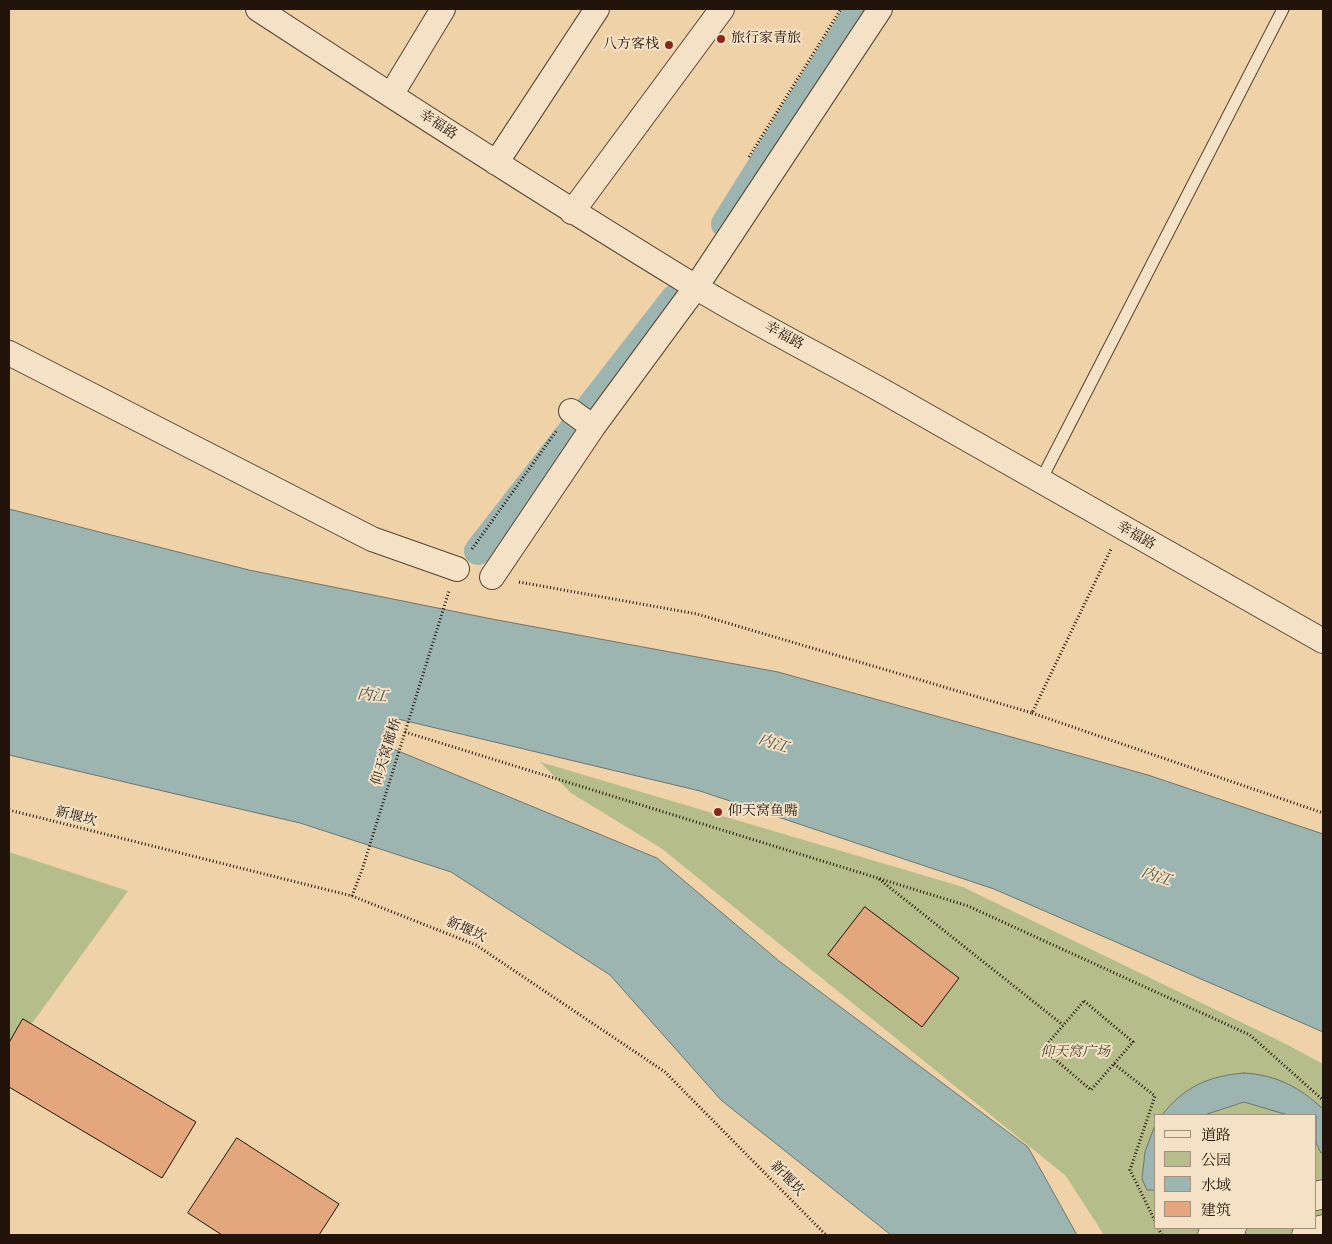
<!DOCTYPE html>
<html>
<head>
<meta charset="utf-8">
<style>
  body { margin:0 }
  #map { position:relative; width:1332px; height:1244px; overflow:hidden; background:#efd2a8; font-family:"IM FELL Great Primer","Noto Serif SC",serif }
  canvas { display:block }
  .frame { position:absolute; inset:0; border:10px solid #23140b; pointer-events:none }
  .legend { position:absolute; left:1154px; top:1114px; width:162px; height:115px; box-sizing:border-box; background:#f5e2c6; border:1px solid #a1907b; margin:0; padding:6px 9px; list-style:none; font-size:15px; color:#23140b }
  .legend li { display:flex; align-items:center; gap:10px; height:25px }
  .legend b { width:25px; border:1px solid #a1907b }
</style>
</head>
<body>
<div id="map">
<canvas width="1332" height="1244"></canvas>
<div class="frame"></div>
<ul class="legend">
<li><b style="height:6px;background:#f5e2c6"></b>道路</li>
<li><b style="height:14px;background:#b5bd8a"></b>公园</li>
<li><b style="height:14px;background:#9db5b1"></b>水域</li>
<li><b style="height:14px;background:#e4a67c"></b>建筑</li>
</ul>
</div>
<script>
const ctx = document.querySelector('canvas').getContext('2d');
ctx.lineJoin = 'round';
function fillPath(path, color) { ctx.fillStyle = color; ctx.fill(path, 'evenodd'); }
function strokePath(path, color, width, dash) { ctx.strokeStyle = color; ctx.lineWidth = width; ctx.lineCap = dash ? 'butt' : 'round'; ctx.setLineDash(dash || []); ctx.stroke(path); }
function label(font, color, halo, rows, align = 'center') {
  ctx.font = font + ' "IM FELL Great Primer","Noto Serif SC",serif'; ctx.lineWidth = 4; ctx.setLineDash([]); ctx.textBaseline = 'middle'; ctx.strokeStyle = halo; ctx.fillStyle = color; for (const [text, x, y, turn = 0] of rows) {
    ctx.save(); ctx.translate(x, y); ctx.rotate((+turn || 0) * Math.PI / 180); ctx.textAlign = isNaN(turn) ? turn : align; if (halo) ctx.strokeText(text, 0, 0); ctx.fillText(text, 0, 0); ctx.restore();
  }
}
const green = new Path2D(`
  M540,762L963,887L1284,1043L1323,1064V1235H1104L1066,1176L661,848L571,793ZM1156,1115H1316V1228H1156Z
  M9,852L128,891L9,1055Z`);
const water = new Path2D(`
  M9,509L249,570L492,619L778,672L1148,775L1323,834V1032L994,889L700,791L398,719L391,748L657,858L779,961L1028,1147L1077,1235H891L721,1100L610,975L451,872L300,823L9,755Z
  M1244,1073C1277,1075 1299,1087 1323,1109V1152L1321,1153L1316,1143V1115H1288L1244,1102L1204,1115H1162C1184,1087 1208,1076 1244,1073Z
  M1156,1123V1190H1147L1142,1179L1145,1152Z`);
const canal = new Path2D(`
  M725,224L859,9
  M478,551L674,299`);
const building = new Path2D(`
  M865,907L959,978L922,1027L828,955Z
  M23,1019L196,1122L162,1178L9,1087V1043Z
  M237,1138L339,1204L319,1235H222L188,1213Z`);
const path = new Path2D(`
  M749,157L841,9
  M472,549L557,430
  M519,582L697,614L1032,713L1111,549
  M1032,713L1323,813
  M405,732L968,906L1250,1035L1323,1100
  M9,810L352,896L476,945L665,1072L826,1235
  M879,879L1063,1025
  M352,896L362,870L449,591
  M1084,1001L1133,1042L1091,1090L1043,1049Z
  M1114,1064L1155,1096L1130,1170L1156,1223
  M1158,1228L1162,1235`);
const lane = new Path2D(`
  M1041,480L1283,9`);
const street = new Path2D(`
  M258,9C402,103 547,196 694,286C759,326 829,360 895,398C1038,478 1180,561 1323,641
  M391,95L443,9
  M496,163L597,9
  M572,212L722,9
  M9,353L372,539L457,569
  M571,411L593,427
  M492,577L593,427L696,287L880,9`);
const secondary = new Path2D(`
  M1316,1196L1323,1194
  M1212,1235L1232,1228
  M1306,1235L1323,1229`);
const markers = [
  [721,39,5,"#8f2418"],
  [669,45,5,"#8f2418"],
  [718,812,5,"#8f2418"]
];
const poiNames = [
  ["旅行家青旅",731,39],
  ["八方客栈",659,45,"right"],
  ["仰天窝鱼嘴",728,812]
];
const streetNames = [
  ["幸福路",438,125,33],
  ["幸福路",784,336,29],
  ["幸福路",1136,536,30],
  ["仰天窝廊桥",387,752,-73],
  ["新堰坎",76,817,14],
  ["新堰坎",466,930,24],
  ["新堰坎",787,1179,46]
];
const parkNames = [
  ["仰天窝广场",1075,1053]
];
const waterNames = [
  ["内江",372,696,6],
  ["内江",773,744,19],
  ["内江",1156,877,19]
];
fillPath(green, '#b5bd8a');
fillPath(water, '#9db5b1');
strokePath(water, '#6c756f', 1);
strokePath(canal, '#9db5b1', 28);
fillPath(building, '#e4a67c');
strokePath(building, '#23140b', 1);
strokePath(lane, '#564432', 13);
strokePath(street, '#564432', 26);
strokePath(secondary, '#23140b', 29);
strokePath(path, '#23140b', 3, [1, 2.5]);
strokePath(lane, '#f5e2c6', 11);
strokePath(street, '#f5e2c6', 24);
strokePath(secondary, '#f5e2c6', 28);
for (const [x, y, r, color] of markers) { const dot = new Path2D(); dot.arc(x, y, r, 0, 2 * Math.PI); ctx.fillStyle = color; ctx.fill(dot); strokePath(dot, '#f5e2c6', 2); }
label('14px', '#23140b', '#f5e2c6', poiNames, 'left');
label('14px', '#23140b', '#f5e2c6', streetNames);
label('italic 14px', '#4f4731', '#f5e2c6', parkNames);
label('italic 15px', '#4e4c45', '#f5e2c6', waterNames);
</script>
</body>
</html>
